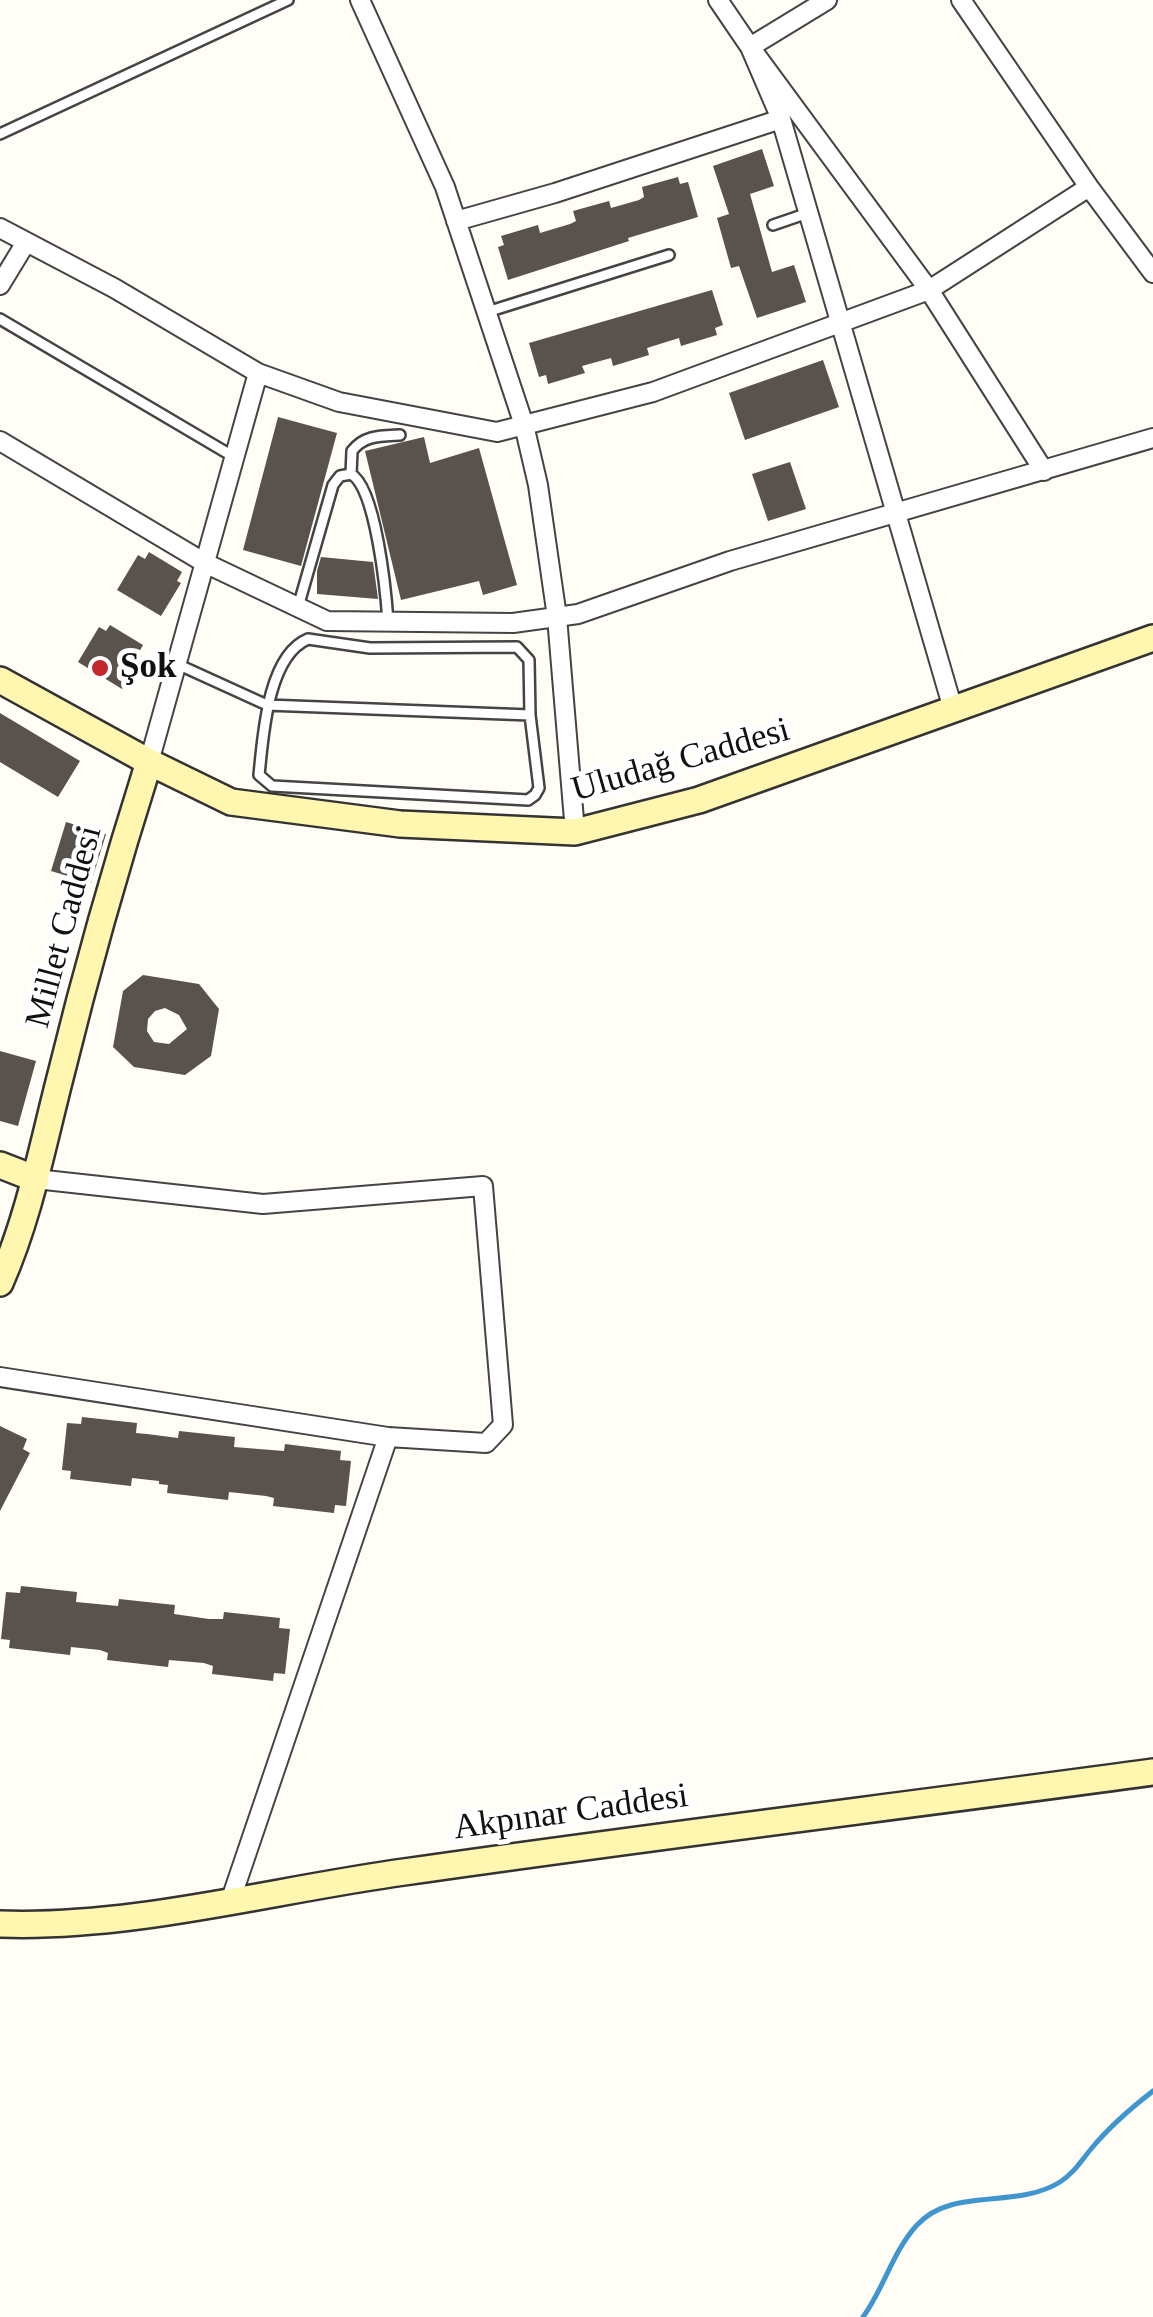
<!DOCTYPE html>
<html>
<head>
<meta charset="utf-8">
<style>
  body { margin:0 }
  canvas { display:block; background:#fffdf5 }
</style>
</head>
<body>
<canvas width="1153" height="2317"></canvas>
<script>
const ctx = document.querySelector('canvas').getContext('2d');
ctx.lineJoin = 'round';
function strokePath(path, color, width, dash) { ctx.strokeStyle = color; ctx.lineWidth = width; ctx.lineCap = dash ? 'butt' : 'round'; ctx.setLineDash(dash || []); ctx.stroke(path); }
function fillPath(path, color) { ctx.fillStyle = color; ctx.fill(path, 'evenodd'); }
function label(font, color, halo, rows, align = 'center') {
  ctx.font = font + ' "Times New Roman",serif'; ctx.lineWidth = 10; ctx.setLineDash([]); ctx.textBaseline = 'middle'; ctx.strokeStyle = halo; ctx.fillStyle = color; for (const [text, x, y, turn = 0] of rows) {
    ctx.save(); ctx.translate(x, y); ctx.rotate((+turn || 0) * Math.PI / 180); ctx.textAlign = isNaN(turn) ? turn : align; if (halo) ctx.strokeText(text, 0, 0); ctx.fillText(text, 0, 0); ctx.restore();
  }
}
const stream = new Path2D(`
  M863,2317C884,2288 893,2251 917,2225C953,2186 1015,2210 1060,2182C1074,2173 1081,2161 1091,2149C1109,2127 1131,2108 1153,2091`);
const building = new Path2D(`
  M762,149L774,186L750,194L772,272L794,265L806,302L757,318L739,266L731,268L717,218L729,214L713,166Z
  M678,177L680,184L688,182L698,217L628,238L629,241L508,280L498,247L504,245L501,236L538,225L540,233L570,224L576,221L573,211L609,201L611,208L639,200L644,197L642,187Z
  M712,290L723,325L715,328L717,335L681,346L679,338L647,348L649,355L613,366L611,358L582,366L585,373L548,384L546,375L539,377L529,343Z
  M823,360L839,407L745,440L729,393Z
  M278,417L337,433L301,566L243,550Z
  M424,437L430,463L479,448L517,585L483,595L479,581L401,600L365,451Z
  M790,462L806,509L768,521L752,474Z
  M149,552L182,572L177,581L181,583L161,616L117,590L138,555L145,559Z
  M321,557L373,562L378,599L317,594V571Z
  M110,625L143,645L138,654L142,656L122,689L78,662L99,627L106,631Z
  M0,713L80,761L58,797L0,762Z
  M66,822L106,834L91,883L51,871Z
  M143,975L199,984L219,1009L211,1056L185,1075L134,1067L113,1047L123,991ZM165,1008L179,1015L187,1029L169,1044L154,1042L147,1031L148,1019L155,1011Z
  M0,1051L36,1061L18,1126L0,1121Z
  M82,1417L137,1423L136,1433L147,1434L178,1438L179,1431L235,1437L234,1447L284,1451L285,1444L341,1451L340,1460L351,1461L346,1506L335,1505L334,1513L273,1506L274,1498L266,1496L229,1492L228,1500L167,1493L168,1485L159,1484V1481L132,1478L131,1486L70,1479L71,1471L62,1470L67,1423L81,1424Z
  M0,1426L27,1439L23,1449L30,1453L0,1511Z
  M21,1586L77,1592L76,1602L118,1606L119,1599L175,1605L174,1614L209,1619H223L224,1612L280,1618L279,1628L290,1629L285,1674L274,1673L273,1681L212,1674L213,1666L204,1663L169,1660L168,1667L107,1660L108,1653L100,1650L71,1647L70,1655L9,1648L10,1640L1,1639L6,1592L20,1593Z`);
const lane = new Path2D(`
  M0,134L288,0
  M773,225L808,213
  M487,312L669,255
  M0,319L234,457
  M351,474L352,451C364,435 381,436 400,435
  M298,607L333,485L340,476L351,474C376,488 386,592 388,622
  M308,639L370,648L517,647L529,660L530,715L539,788L535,795L528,800L272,786L259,775C263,738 267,656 308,639Z
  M177,664L267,705L530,715`);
const street = new Path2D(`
  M360,0L445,187L524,425L538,485L557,617L575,832
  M718,0L750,47L781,119L953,709
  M827,0L750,47L929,290L1044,471
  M961,0L1089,187L1153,273
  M456,221L555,193L781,119
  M0,228L114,288L258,373L339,402L497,432L653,392L929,290L1089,187
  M0,285L25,244
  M0,441L205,563L327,621L513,623L578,614L730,561L1153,438
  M149,762L258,373
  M0,1377L388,1437L486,1443L503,1425L483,1186L263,1204L36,1179
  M231,1899L388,1437`);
const secondary = new Path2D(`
  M0,680L149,762L231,802L400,824L575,832L699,800L1153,638
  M0,1165L36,1179
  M0,1283C29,1217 42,1148 60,1078C86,972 116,866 149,762
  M0,1924C131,1929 273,1890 404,1872C653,1836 903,1806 1153,1772`);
const markers = [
  [100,668,10,"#c4262e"]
];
const poiNames = [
  ["Şok",120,668]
];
const streetNames = [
  ["Uludağ Caddesi",681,761,-16],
  ["Millet Caddesi",65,927,-75],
  ["Akpınar Caddesi",571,1813,-8]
];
strokePath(stream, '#3f96cf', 5);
fillPath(building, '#5a524d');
strokePath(lane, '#444', 14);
strokePath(street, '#444', 22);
strokePath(secondary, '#333', 30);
strokePath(lane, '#fff', 9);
strokePath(street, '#fff', 18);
strokePath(secondary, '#fff6b0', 25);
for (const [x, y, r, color] of markers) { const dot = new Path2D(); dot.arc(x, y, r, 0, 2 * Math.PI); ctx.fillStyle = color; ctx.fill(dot); strokePath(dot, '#fff', 4); }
label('bold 35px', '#111', '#fff', poiNames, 'left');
label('35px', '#111', '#fff', streetNames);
</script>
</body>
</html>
